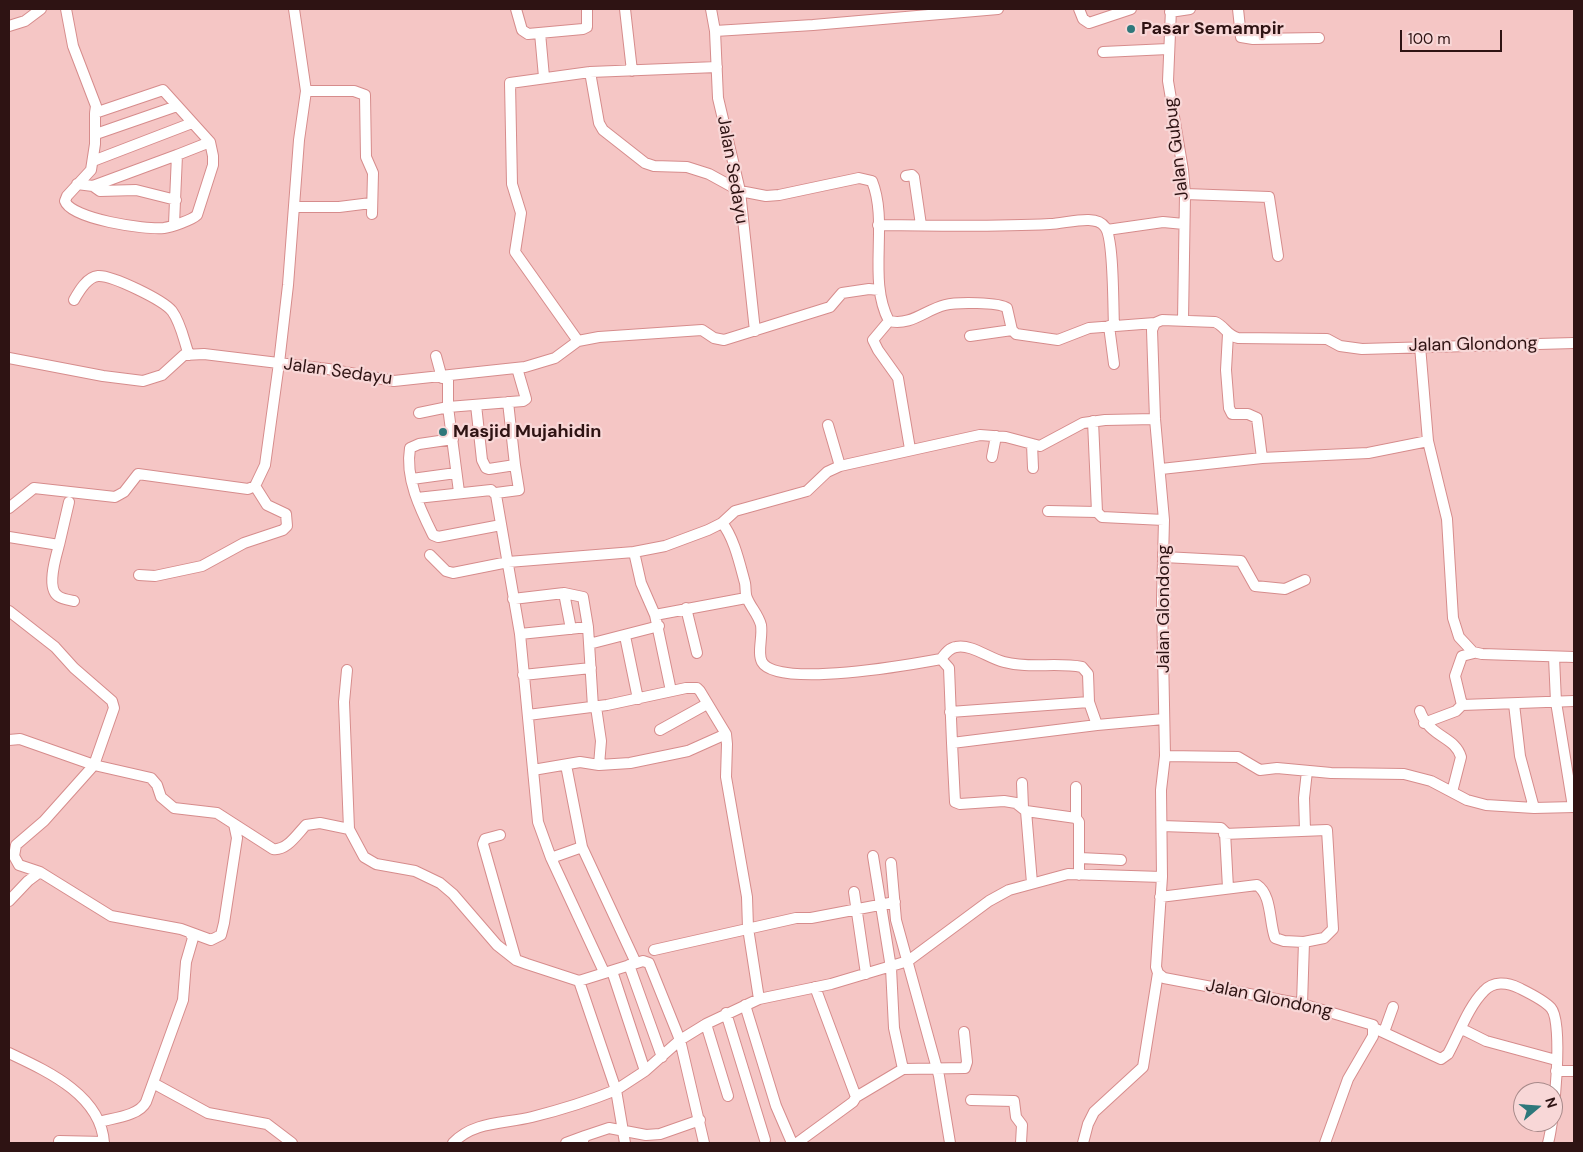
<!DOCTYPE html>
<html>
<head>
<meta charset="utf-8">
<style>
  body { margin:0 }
  #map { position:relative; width:1583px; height:1152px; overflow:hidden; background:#f5c6c5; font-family:"DM Sans",sans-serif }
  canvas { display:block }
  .frame { position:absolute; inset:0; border:10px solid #2e1313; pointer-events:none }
  .north { position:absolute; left:1513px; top:1082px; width:50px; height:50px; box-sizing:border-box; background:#f8d7d7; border:1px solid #a78989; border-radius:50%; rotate:72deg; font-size:14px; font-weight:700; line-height:20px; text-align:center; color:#2e1313 }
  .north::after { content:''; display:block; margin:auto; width:18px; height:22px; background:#2e787b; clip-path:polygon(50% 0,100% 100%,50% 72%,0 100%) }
  .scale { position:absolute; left:1400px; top:30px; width:102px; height:22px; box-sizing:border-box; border:2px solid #2e1313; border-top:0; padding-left:6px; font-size:15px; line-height:18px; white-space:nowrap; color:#2e1313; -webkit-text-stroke:4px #f8d7d7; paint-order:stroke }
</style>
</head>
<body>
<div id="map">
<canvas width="1583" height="1152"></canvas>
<div class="frame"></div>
<div class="north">N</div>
<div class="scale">100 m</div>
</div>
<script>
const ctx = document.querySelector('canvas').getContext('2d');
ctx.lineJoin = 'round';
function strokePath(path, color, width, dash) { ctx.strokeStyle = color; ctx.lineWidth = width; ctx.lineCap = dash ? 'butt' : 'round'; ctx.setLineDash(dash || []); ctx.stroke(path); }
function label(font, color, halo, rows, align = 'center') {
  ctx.font = font + ' "DM Sans",sans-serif'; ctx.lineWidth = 4.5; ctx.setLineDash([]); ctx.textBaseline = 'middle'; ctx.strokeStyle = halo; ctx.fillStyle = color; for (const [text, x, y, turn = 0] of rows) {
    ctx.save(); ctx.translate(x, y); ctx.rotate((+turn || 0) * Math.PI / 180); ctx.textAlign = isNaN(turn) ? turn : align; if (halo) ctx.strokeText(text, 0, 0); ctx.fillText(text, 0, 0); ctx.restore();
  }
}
const minor = new Path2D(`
  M66,9L73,46L96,106L95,113L163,90L210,142L213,156V165L197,215C192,220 171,227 164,228C145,230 71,219 65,201L67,196L91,170L95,144V113
  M516,9L522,30L528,34L583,29L587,27V9
  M625,9L632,71
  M711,9L715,31L718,98L740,191L755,331
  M1079,9L1083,19L1089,23L1131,9
  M1171,9L1168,81L1183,170L1185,194L1183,320
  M1238,9L1241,37L1253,39L1319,38
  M1170,12L1190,9
  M9,26L25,21L41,9
  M715,31L813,25L998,9
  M540,33L544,77
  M1103,52L1168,49
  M590,72L599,123L603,130L645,163L654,166L687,167L709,174L740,191L766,196L779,195L859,178L872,181C889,223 867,280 889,321C911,326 925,310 945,305C956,302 999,302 1007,308L1012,330L1016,334L1058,340L1089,328L1155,323L1162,320L1215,322C1225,326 1226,335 1238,338L1327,339L1340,346L1362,349L1574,343
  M306,91H354L365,95L366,157L373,173L372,214
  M96,134L177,106
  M93,161L192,123
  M906,176L912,175L914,177L921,225
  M77,184L93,186L100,191L136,190L176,200
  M93,186L177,155
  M1185,194L1269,197L1278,256
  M295,207H339L371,203
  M174,224L177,155L210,142
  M878,225C936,226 993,227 1050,224C1065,224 1096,213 1105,227C1114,238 1113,308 1114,326
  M1107,230L1163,222L1184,224
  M74,300C79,291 87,277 98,276C112,275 163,300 172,311C181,323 184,341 189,355
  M889,321L873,340L878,350L898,378L910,449
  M1155,323L1152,330L1155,419L1164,520L1162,600L1165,756L1161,790L1162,877L1156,967L1158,973L1164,978L1302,1004L1373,1025V1036L1348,1079L1325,1143
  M1109,326L1114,364
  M1228,334L1226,370L1229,408L1232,414H1248L1257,418L1262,458
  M970,336L1012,330
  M578,341L515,252L521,213L512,184L510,83L590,72L717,67
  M1420,346L1428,441L1447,519L1453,618L1459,637L1473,652L1482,654L1574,657
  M436,356L442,378
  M9,358L103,376L143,381L162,375L184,355L204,354L328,369L394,381L525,367L555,358L578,341L599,337L702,330L714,338L724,340L830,307L842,293L869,289L879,290
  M448,377V407L459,492
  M476,405L482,460L486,468L489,469L515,465L508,402
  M419,413L448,407L523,401L526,399L517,368
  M1093,421L1097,512L1102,517L1164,520
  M828,425L840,466
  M453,439L419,444L410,448C405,478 420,509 433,535L438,537L501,525
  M1032,444L1033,468
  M992,457L996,436
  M1161,469L1262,458L1368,453L1428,441
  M412,479L456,473
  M496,493L519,490L515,465
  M417,498L491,490L496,495L520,634L538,822L551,858L604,972
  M9,508L34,488L115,497L124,492L138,474L248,489L255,486L265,465L279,363L288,285L299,140L306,91L294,9
  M1048,511L1097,512
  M722,523C734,537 740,565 745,583C746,588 745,594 747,598C751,608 758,614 761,625C763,636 757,653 762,662C777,689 914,664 941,659C945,654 949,648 956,647C972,644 988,658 1004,662C1029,669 1056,662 1082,667L1088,674L1089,702L1097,725L1164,719
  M9,537L59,545C56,556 46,588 58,596C62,599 69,600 74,601
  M59,545L69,502
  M634,552L641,583L655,615
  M430,555L446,571L453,573L508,562L634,552L665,546L708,530L722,523L735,511L807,491L827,472L840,466L980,435L1006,437L1040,446L1083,423L1105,420L1155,419
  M1164,557L1241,561L1255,586L1285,589L1305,580
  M139,575L155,576L202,566L244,543L283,530L287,526L286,514L267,505L255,486
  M564,593L571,629
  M513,599L564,593L583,597L588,627L593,707
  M686,608L697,653
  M9,611L55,647L74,668L112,701L114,708L94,765L44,821L16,845L14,856L19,865L40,872L111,916L181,929L211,940L221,935L224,923L237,838L234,824
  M520,634L588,627
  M625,636L638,699
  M589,644L659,626
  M1554,657L1556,702L1573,807
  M941,659L949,668L952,743
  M347,670L344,702L349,829L364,857L376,864L415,871L440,883L453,894L497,945L516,960L527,964L579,981L643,961L649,963L680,1040L704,1143
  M523,675L591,668
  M671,691L655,615L746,598
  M1514,704L1520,756L1534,808
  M1462,705L1455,676L1462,656L1474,653
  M596,707L601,741L599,765
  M1420,711C1430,738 1455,736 1461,757L1452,792
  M950,712L1089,702
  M528,715L607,705L686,688H697L700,691L726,734L727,744L726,777L747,897L748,928L759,999
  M1424,723L1456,711L1462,705L1574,701
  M660,730L707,704
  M9,740L20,739L94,765L151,778L157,785L161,797L174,808L217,813L273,849C287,851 297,834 306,825L320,823L349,829
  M1165,756L1238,757L1260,770L1277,768L1331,773L1404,774L1431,781L1467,800L1486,805L1534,808L1574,807
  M566,765L582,847L636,963
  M533,770L580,762L599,765L630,763L688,751L726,734
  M1022,783L1023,808
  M1076,787V818
  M1026,811L1032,883
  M1162,826L1221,828L1225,832L1228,888
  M1305,830L1304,798L1307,771
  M1224,834L1327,830L1333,929L1324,938L1304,942L1302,1004
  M500,835L485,839L483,844L516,960
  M873,856L891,968L894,1028L903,1069L965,1068L967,1062L964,1032
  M551,858L582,847
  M1080,858L1121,860
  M891,863L896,920L939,1076L950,1143
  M1079,875V822L1076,818L1026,811L1016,803L1004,801L960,804L955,802L952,743L1097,725
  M854,892L866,974
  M1160,897L1257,885C1272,895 1269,922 1275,938L1284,941L1304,942
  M9,901L28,881L40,872
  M654,950L796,918H811L895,902
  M629,965L662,1057
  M612,971L645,1071
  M579,981L616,1090L645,1071L680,1040L706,1024L759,999L831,984L908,961L989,901L1009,890L1068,874L1162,877
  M745,1005L776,1106L792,1143
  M726,1013L765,1140
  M706,1024L728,1096
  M1374,1028L1441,1059L1448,1054C1459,1034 1468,1007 1484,991C1493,981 1507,982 1519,988C1529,993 1544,1000 1551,1008C1564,1023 1554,1122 1548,1143
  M1462,1029L1486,1041L1556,1060
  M1384,1032L1393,1007
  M9,1053C47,1071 101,1095 104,1143
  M1556,1071H1574
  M153,1083L208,1113L267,1124L292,1143
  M856,1097L903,1069
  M971,1100L1014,1101L1016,1117L1022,1125L1021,1143
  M99,1122C113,1118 139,1116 146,1102L183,1000L186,962L193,938L190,933
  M59,1141L104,1142
  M453,1143C474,1121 504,1124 532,1117C560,1110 589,1101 616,1090L625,1143
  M566,1143L585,1136
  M582,1143L585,1136L609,1128L646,1135L660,1134L700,1120
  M797,1143L853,1102L856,1097L815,987
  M1083,1143L1088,1124L1094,1112L1143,1067L1158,973`);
const markers = [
  [1131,29,5,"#2e787b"],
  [443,432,5,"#2e787b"]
];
const poiNames = [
  ["Pasar Semampir",1141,29],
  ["Masjid Mujahidin",453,432]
];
const streetNames = [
  ["Jalan Gubug",1177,149,-97],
  ["Jalan Sedayu",732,170,80],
  ["Jalan Glondong",1473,345,-1],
  ["Jalan Sedayu",338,372,8],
  ["Jalan Glondong",1164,609,-90],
  ["Jalan Glondong",1269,999,12]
];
strokePath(minor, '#d68c8c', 12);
strokePath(minor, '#fff', 10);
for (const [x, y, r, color] of markers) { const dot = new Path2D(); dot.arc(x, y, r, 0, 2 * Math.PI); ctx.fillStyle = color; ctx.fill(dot); strokePath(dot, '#f8d7d7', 2); }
label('bold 18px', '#2e1313', '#f8d7d7', poiNames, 'left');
label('18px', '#2e1313', '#f8d7d7', streetNames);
</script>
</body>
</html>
